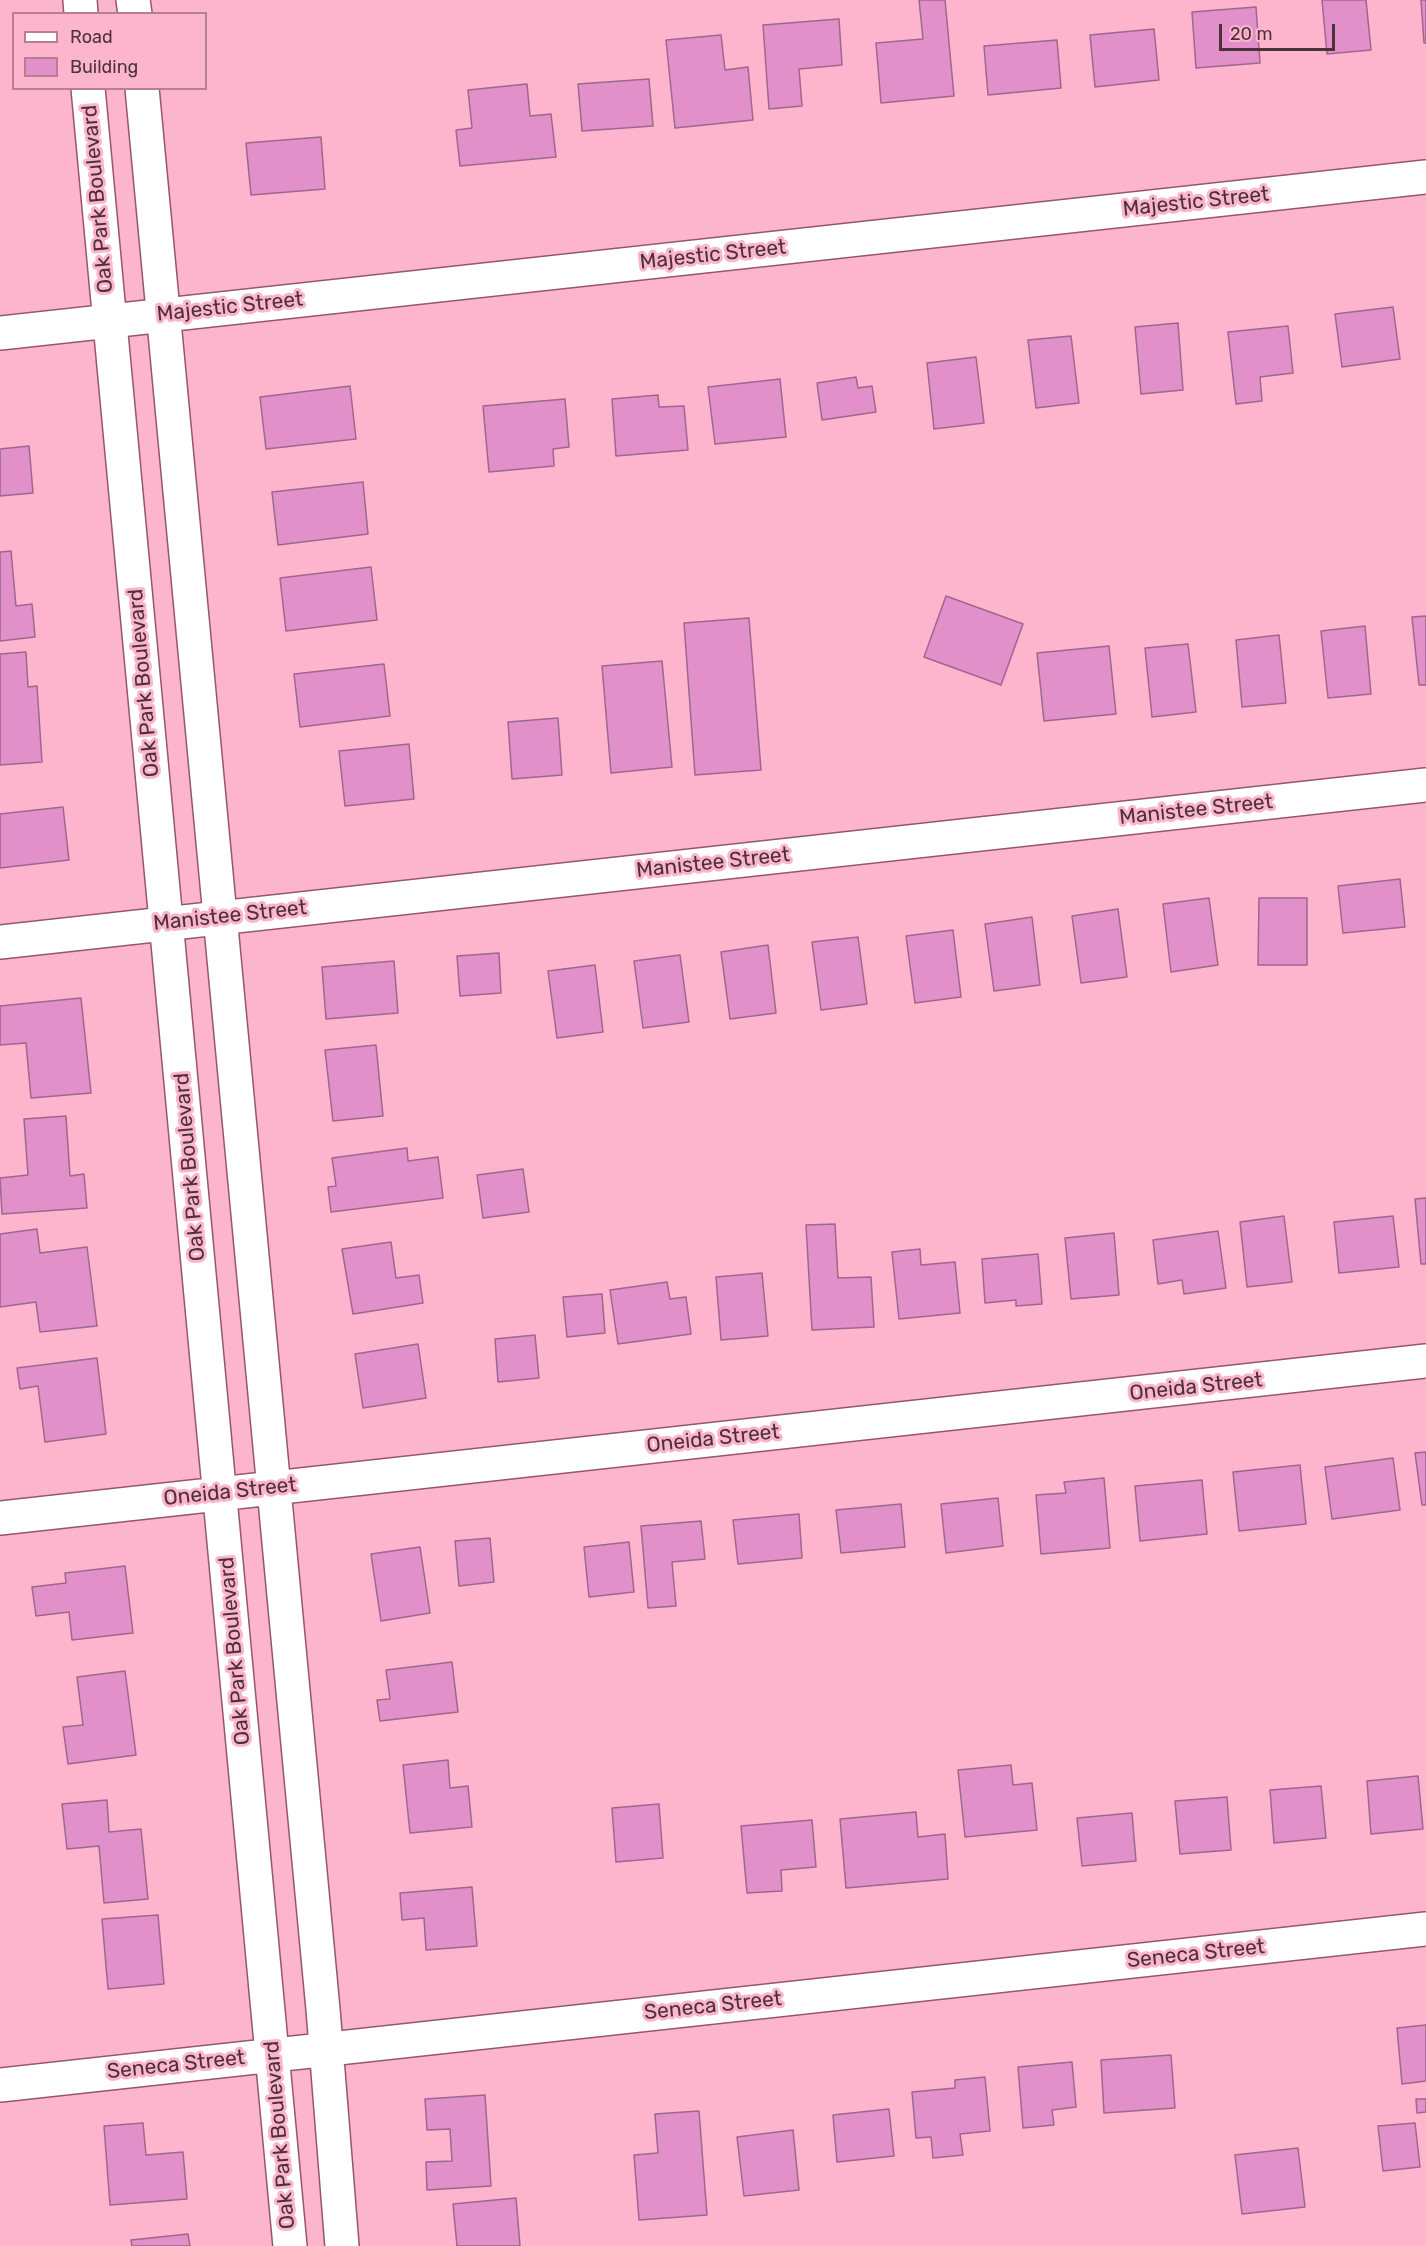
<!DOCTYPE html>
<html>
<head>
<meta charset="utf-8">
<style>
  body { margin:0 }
  #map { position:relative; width:1426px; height:2246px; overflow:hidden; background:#fcb5cc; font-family:Rubik,sans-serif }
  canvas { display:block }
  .legend { position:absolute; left:12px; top:12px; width:195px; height:78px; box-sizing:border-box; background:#fcb5cc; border:2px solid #b68092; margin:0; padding:8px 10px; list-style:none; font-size:18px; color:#4d313a }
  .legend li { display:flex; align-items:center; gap:12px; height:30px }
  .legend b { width:30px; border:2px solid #b68092 }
  .scale { position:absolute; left:1219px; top:24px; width:116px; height:27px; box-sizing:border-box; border:3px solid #4d313a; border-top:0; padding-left:8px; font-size:18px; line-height:21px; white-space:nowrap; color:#4d313a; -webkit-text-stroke:4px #fcb5cc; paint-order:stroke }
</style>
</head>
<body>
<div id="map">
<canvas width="1426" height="2246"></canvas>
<ul class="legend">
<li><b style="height:8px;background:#fff"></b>Road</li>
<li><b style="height:16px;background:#e190ca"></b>Building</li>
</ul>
<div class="scale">20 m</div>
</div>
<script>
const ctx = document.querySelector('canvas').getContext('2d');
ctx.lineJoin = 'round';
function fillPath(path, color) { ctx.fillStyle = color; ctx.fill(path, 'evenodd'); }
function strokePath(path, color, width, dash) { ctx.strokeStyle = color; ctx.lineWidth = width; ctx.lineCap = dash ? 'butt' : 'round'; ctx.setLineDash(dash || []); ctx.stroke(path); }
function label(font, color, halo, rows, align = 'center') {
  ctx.font = font + ' Rubik,sans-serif'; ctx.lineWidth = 6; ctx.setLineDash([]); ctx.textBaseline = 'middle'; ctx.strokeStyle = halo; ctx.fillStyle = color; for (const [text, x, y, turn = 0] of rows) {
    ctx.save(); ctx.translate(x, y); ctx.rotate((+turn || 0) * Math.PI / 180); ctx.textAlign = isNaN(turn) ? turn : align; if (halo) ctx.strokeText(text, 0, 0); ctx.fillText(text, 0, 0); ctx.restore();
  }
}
const building = new Path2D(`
  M919,0H945L954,96L881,103L876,43L923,39Z
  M1322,0H1366L1371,50L1327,54Z
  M1421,0H1426V43H1424Z
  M1256,7L1260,63L1196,68L1192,12Z
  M839,19L842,65L799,69L802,106L769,109L763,25Z
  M1154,29L1159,80L1095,87L1090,35Z
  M721,35L725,70L748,67L753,120L675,128L666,40Z
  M1057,40L1061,88L988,95L984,46Z
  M649,79L653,126L582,131L578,84Z
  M527,84L530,116L551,114L556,157L460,166L456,130L472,128L468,90Z
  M321,137L325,189L251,195L246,143Z
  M1393,307L1400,359L1342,367L1335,314Z
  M1178,323L1183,390L1141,394L1135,327Z
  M1288,326L1293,373L1260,377L1262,401L1236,404L1228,332Z
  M1071,336L1079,403L1036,408L1028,340Z
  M976,357L984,423L934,429L927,363Z
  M856,377L858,388L872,386L876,412L822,420L817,383Z
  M780,379L786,437L715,444L708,387Z
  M350,386L356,439L266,449L260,397Z
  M658,395L659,407L684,406L688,450L616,456L612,399Z
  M565,399L569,447L553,449L554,466L489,472L483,406Z
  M29,446L33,493L0,496V449Z
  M363,482L368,534L278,545L272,492Z
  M11,551L16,606L32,604L35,637L0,641V552Z
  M371,567L377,620L286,631L280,578Z
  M946,596L1023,624L1001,685L924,657Z
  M1426,616V685H1419L1412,617Z
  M749,618L761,770L695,775L684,623Z
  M1365,626L1371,694L1328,698L1321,631Z
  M1279,635L1286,703L1242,707L1236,640Z
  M1188,644L1196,712L1152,717L1145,648Z
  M1109,646L1116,714L1044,721L1037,653Z
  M26,652L28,687L37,686L42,762L0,765V654Z
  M662,661L672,767L611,773L602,666Z
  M384,664L390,716L300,727L294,674Z
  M558,718L562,775L512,779L508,722Z
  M409,744L414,799L345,806L339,751Z
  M63,807L69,860L0,868V814Z
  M1400,879L1405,927L1343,933L1338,886Z
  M1209,898L1218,965L1171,972L1163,904Z
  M1259,898H1307V965H1258Z
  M1118,909L1127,977L1081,983L1072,916Z
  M1032,917L1040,985L994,991L985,924Z
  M953,930L961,997L915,1003L906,936Z
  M858,937L867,1004L821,1010L812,942Z
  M768,945L776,1013L730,1019L721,952Z
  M499,953L501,993L460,996L457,956Z
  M680,955L689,1022L643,1028L634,961Z
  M394,961L398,1013L326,1019L322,967Z
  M595,965L603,1032L557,1038L548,971Z
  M81,998L91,1093L31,1098L26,1043L0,1045V1006Z
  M376,1045L383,1116L333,1121L325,1050Z
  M66,1116L70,1176L84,1174L87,1208L2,1214L0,1178L28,1175L24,1119Z
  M407,1148L408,1161L438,1157L443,1198L331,1212L328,1187L336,1186L332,1158Z
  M523,1169L529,1212L483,1218L477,1175Z
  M1426,1198V1264H1421L1415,1199Z
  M1284,1216L1292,1282L1247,1287L1240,1222Z
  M1393,1216L1399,1267L1339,1273L1334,1222Z
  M835,1224L838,1278L871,1277L874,1327L812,1330L806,1225Z
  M37,1229L40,1253L87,1247L97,1326L40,1332L36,1302L0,1307V1234Z
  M1218,1231L1226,1288L1184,1294L1182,1280L1158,1284L1153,1240Z
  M1114,1233L1119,1295L1071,1299L1065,1238Z
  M391,1242L396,1278L419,1275L423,1303L353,1314L342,1249Z
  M920,1249L921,1265L955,1262L960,1313L899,1319L892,1252Z
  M1038,1254L1042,1304L1016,1306V1300L985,1303L982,1259Z
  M762,1273L768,1336L721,1340L716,1277Z
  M667,1282L670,1299L686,1297L691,1334L618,1344L610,1290Z
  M602,1294L605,1333L567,1337L563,1297Z
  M535,1335L539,1378L498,1382L495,1339Z
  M418,1344L426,1398L363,1408L355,1354Z
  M97,1358L106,1434L45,1442L38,1386L20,1389L17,1368Z
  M1426,1452V1505H1422L1415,1453Z
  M1393,1458L1400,1510L1332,1519L1325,1467Z
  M1300,1465L1306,1524L1239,1531L1233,1472Z
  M1104,1478L1110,1548L1041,1554L1036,1495L1066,1493L1064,1482Z
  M1202,1480L1207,1534L1140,1541L1135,1486Z
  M998,1498L1003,1546L946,1553L941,1504Z
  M901,1504L905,1547L841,1553L836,1510Z
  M799,1514L802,1558L738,1564L733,1520Z
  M701,1521L705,1559L672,1562L676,1606L648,1608L641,1526Z
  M490,1538L494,1582L459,1586L455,1541Z
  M629,1542L634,1592L589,1597L584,1547Z
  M420,1547L430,1613L381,1621L371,1554Z
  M125,1566L133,1633L72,1640L69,1612L36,1616L32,1587L66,1583L65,1573Z
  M452,1662L458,1712L380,1721L377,1700L390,1699L386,1670Z
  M125,1671L136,1755L68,1764L63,1727L83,1725L77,1677Z
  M448,1760L450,1788L468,1786L472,1827L410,1833L403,1765Z
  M1011,1765L1013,1785L1032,1783L1037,1830L965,1837L958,1770Z
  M1418,1776L1423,1829L1371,1834L1367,1781Z
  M1321,1786L1326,1838L1274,1843L1270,1790Z
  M1227,1797L1231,1850L1180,1854L1175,1801Z
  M107,1800L109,1832L141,1829L148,1899L104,1903L99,1846L67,1849L62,1804Z
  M659,1804L663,1858L616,1862L612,1808Z
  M916,1812L918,1837L945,1834L948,1879L846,1888L840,1819Z
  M1132,1813L1136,1861L1082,1866L1077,1818Z
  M812,1820L816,1867L781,1870L782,1891L747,1893L741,1826Z
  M472,1887L477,1946L426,1950L424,1918L402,1920L400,1893Z
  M158,1915L164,1984L108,1989L102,1919Z
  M1426,2025V2081L1402,2084L1397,2028Z
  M1171,2055L1175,2108L1104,2113L1101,2060Z
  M1072,2062L1076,2107L1052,2110L1054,2125L1023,2128L1018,2067Z
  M985,2077L990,2131L960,2134L963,2155L933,2158L931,2137L916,2138L912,2092L955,2088V2080Z
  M485,2095L491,2186L427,2190L426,2162L452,2161L450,2129L427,2130L425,2099Z
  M1416,2099H1426V2112L1417,2113Z
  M889,2109L894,2156L837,2162L833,2115Z
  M699,2111L707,2215L639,2220L634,2155L658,2153L655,2114Z
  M143,2123L146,2155L183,2152L187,2199L110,2205L104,2126Z
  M1415,2123L1420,2167L1383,2171L1378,2126Z
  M793,2130L799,2190L744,2196L737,2137Z
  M1298,2148L1305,2207L1242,2214L1235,2155Z
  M516,2198L520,2246H457L453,2204Z
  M188,2234L190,2246H132L131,2240Z`);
const minor = new Path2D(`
  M80,0L81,14
  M133,0L135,14
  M88,88L290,2246
  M142,88L323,2009L342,2246
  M0,333L1426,177
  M0,942L1426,785
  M0,1518L1426,1361
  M0,2085L1426,1929`);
const streetNames = [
  ["Oak Park Boulevard",98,199,-95],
  ["Majestic Street",1196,202,-6],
  ["Majestic Street",713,255,-6],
  ["Majestic Street",230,307,-6],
  ["Oak Park Boulevard",144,683,-95],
  ["Manistee Street",1196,810,-6],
  ["Manistee Street",713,863,-6],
  ["Manistee Street",230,916,-6],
  ["Oak Park Boulevard",190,1167,-95],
  ["Oneida Street",1196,1387,-6],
  ["Oneida Street",713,1439,-6],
  ["Oneida Street",230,1492,-6],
  ["Oak Park Boulevard",235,1651,-95],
  ["Seneca Street",1196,1954,-6],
  ["Seneca Street",713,2006,-6],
  ["Seneca Street",176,2065,-6],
  ["Oak Park Boulevard",280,2135,-95]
];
fillPath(building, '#e190ca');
strokePath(building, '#9d678e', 1.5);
strokePath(minor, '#95576d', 36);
strokePath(minor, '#fff', 33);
label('21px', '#4d313a', '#fcb5cc', streetNames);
</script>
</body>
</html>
